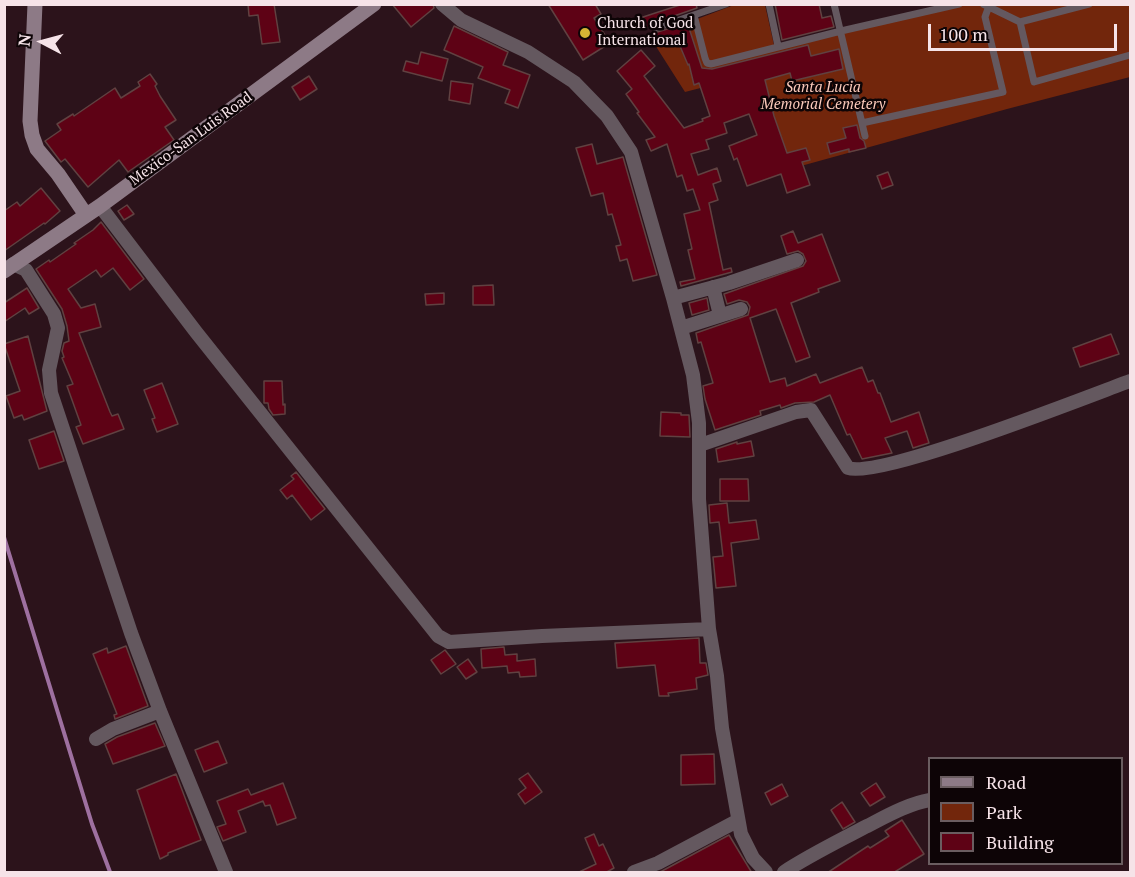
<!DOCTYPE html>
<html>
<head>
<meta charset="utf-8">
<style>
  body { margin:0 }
  #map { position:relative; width:1135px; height:877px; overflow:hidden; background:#2c131b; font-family:"PT Serif",serif }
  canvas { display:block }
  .frame { position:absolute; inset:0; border:6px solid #f6e3e8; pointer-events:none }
  .legend { position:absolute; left:928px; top:757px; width:195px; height:108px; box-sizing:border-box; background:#0d0406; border:2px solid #6a5d60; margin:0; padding:8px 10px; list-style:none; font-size:18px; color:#f6e3e8 }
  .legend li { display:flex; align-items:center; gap:12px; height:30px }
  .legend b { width:30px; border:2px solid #6a5d60 }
  .north { position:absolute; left:12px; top:12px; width:60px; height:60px; -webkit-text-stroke:4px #0d0406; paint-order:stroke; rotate:276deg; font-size:16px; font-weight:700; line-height:24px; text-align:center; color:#f6e3e8 }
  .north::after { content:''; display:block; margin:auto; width:21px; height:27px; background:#f6e3e8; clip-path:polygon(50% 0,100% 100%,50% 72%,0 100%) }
  .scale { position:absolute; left:928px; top:24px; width:189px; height:27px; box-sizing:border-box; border:3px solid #f6e3e8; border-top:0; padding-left:8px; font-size:18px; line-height:21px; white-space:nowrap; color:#f6e3e8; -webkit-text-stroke:4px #0d0406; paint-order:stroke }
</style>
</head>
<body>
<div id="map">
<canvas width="1135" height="877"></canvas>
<div class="frame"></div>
<ul class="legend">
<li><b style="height:8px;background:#8d7a86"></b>Road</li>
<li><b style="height:16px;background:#72260c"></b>Park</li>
<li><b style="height:16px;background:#5e0215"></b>Building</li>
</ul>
<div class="north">N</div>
<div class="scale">100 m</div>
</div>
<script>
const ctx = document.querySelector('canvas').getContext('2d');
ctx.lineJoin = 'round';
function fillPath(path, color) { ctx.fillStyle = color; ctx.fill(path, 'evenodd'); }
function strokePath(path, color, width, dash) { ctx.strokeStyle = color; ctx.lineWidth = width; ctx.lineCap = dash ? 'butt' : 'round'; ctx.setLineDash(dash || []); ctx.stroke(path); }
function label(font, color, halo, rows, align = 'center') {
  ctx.font = font + ' "PT Serif",serif'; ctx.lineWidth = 5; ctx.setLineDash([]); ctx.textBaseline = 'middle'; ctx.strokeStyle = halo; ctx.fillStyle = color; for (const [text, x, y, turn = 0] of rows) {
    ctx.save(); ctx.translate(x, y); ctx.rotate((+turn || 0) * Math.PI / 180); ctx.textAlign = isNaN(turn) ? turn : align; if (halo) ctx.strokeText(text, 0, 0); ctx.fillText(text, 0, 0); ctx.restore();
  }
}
const green = new Path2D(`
  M734,5H765L774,45L948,5H1130V77L1007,109L772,174L747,76L685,92L650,37Z`);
const stream = new Path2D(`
  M4,537L92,824L110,872`);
const building = new Path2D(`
  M248,4H274L280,42L262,44L258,15L249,16Z
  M392,4H433L434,8L411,27Z
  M548,4H595L601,14L594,18L610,43L583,60Z
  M683,4H696L697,8L654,23L647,28L643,17Z
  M775,4H819L822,18L831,16L834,27L782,40Z
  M690,22L691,27L689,28L702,68L712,69L808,45L811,56L839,49L843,69L792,81L790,73L765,80L774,116L787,153L806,148L810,160L802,162L810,185L787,193L781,174L747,186L737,158L734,160L729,146L757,135L749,114L724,123L727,133L706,140L709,149L691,154L698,175L717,168L721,181L713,184L718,200L709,203L723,270L731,268L732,272L681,286L680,282L695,279L688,250L692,249L684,214L700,210L693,189L687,191L682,175L677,177L667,144L651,151L646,140L655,137L637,113L639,112L626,94L632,89L617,71L641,50L655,66L644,76L684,128L703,121L702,119L710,116L699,83L694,85L689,64L688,65L677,39L658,45L654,33Z
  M454,26L508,52L503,65L530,75L518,108L505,103L510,90L478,78L483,67L444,50Z
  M421,52L448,59L442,81L403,71L406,61L418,64Z
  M150,74L157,84L155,86L160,96L176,120L165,127L174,140L128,172L119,160L88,187L65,159L61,162L45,141L61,130L57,124L73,114L74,116L115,88L121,98L140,86L138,82Z
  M309,76L317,89L300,100L292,87Z
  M451,81L473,84L470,104L449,100Z
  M857,125L860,138L864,141L866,148L849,152V149L830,154L827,143L846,138L843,128Z
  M592,144L597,164L623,157L657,275L633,281L627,259L620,261L616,246L621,245L612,214L608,215L603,193L591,196L576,148Z
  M888,172L893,185L882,189L877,176Z
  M41,188L60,211L45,224L44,223L4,251V211L17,202L20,206Z
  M127,205L134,214L124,220L118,211Z
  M101,222L144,279L130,290L113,268L101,277L96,270L68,289L81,308L95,304L101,327L79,333L110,412L112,416L118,414L124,429L83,444L76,427L81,425L67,386L73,384L62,358L64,357L62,351L64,343L69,341L67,326L62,309L36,269L49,260L50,262L76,244L74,243L93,230Z
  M793,231L798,243L822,234L840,281L818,289L819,292L791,303L810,357L796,362L776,309L750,318L770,382L785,378L787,386L816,374L820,383L862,367L868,382L873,380L878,393H880L891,422L919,412L929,443L913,448L907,431L885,438L892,453L862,459L850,434L847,435L830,395L814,402L795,403L781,408L780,405L760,411L761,415L715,430L705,399L703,386L713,383L701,342L698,343L696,333L748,315L750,307L747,302L739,300L727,304L724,294L803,266L806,261L803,254L798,251L787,254L781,236Z
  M493,285L494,305H473V286Z
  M27,288L39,308L29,314L25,308L4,322V303Z
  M444,293V304L426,305L425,294Z
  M707,298L709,310L692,315L689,303Z
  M1111,334L1119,354L1080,367L1073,348Z
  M28,336L47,411L24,420L22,415L14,418L6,396L20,391L4,344Z
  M264,381H282L283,405L285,404V414L273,415L269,409L268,403H264Z
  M162,383L178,424L157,432L152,419L155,418L144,390Z
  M661,412L681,413V415H689L690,437L660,436Z
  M54,431L64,461L39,469L29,440Z
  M751,441L754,456L718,462L716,449L737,442V444Z
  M296,472L325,509L311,520L292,495L287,499L280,490L294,479L291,476Z
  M720,479H748L749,501H720Z
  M727,503L729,523L756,520L759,539L731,543L736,586L716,588L713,557L723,556L719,522L710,523L709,505Z
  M699,638L700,663H706L708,675L696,678L697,689L668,693L669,696H659L655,665L617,668L615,643Z
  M126,646L148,706L115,719L114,715L117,714L93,654L107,648L108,653Z
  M504,647L505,655L517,654V661L535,659L536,676L520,677L519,672L508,673L507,666L482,668L481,649Z
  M445,650L456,664L441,674L431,660Z
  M468,659L477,672L466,679L457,667Z
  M155,723L165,746L113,764L105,744L117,737Z
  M218,741L227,763L204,772L195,750Z
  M714,754L715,784L681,785V755Z
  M528,773L542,792L525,804L518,794L526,788L519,779Z
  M176,774L201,840L168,853V855L160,859L137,790Z
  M283,783L296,818L277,825L270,805L265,806L263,801L238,811L246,832L223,841L217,827L226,824L217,801L248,789L251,795Z
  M876,783L885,797L870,806L861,793Z
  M782,784L788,796L771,805L765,793Z
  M842,802L855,822L843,829L831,810Z
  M902,820L924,854L893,873H827L868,846L870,848L889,836L885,831Z
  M594,834L599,846L603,844L614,868L605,873H577L596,864L585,838Z
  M729,835L752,873H658L662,871Z`);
const lane = new Path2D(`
  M769,4L778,46
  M834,4L865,136
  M983,4L1020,22L1089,4
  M694,15L705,58L707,63L711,64L841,31L959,4
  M1020,22L1034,82L1130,55
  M656,28L726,4
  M862,123L1003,92L985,17L989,6`);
const street = new Path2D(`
  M442,4L461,20L528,52L574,82L607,116L631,152L673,298L693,375L699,423V499L709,629L717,676L722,728L741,834L753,858L766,872
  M100,206L196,332L438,636L449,642L542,636L709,629
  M13,264L26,270L54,314L58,328L49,370L51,393L131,633L160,711L226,872
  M713,287L720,315
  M673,298L729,283L797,260
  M681,328L741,309
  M700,445L796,412L811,410L848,468C880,479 1086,397 1130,381
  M96,739L113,729L160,711
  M634,872L658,863L737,821
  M784,872C810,855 837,842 865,827C885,817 907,804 930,800`);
const secondary = new Path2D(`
  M35,4L30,121L32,135L37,149L58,174L86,215
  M4,271L100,206L374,4`);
const markers = [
  [585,33,6,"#d5b534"]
];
const poiNames = [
  ["Church of God",597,24],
  ["International",597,41]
];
const parkNames = [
  ["Santa Lucia",823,88],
  ["Memorial Cemetery",823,105]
];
const streetNames = [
  ["Mexico-San Luis Road",191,139,-36]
];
fillPath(green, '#72260c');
strokePath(stream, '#9e70a0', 4);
fillPath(building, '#5e0215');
strokePath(building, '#604141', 1.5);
strokePath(lane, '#64585f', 7);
strokePath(street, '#64585f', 14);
strokePath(secondary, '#8d7a86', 15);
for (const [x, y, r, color] of markers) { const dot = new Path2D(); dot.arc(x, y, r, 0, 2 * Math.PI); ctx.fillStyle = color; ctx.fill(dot); strokePath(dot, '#0d0406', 2); }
label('15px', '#f6e3e8', '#0d0406', poiNames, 'left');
label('italic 15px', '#fccabb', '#0d0406', parkNames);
label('15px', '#f6e3e8', '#0d0406', streetNames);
</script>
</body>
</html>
